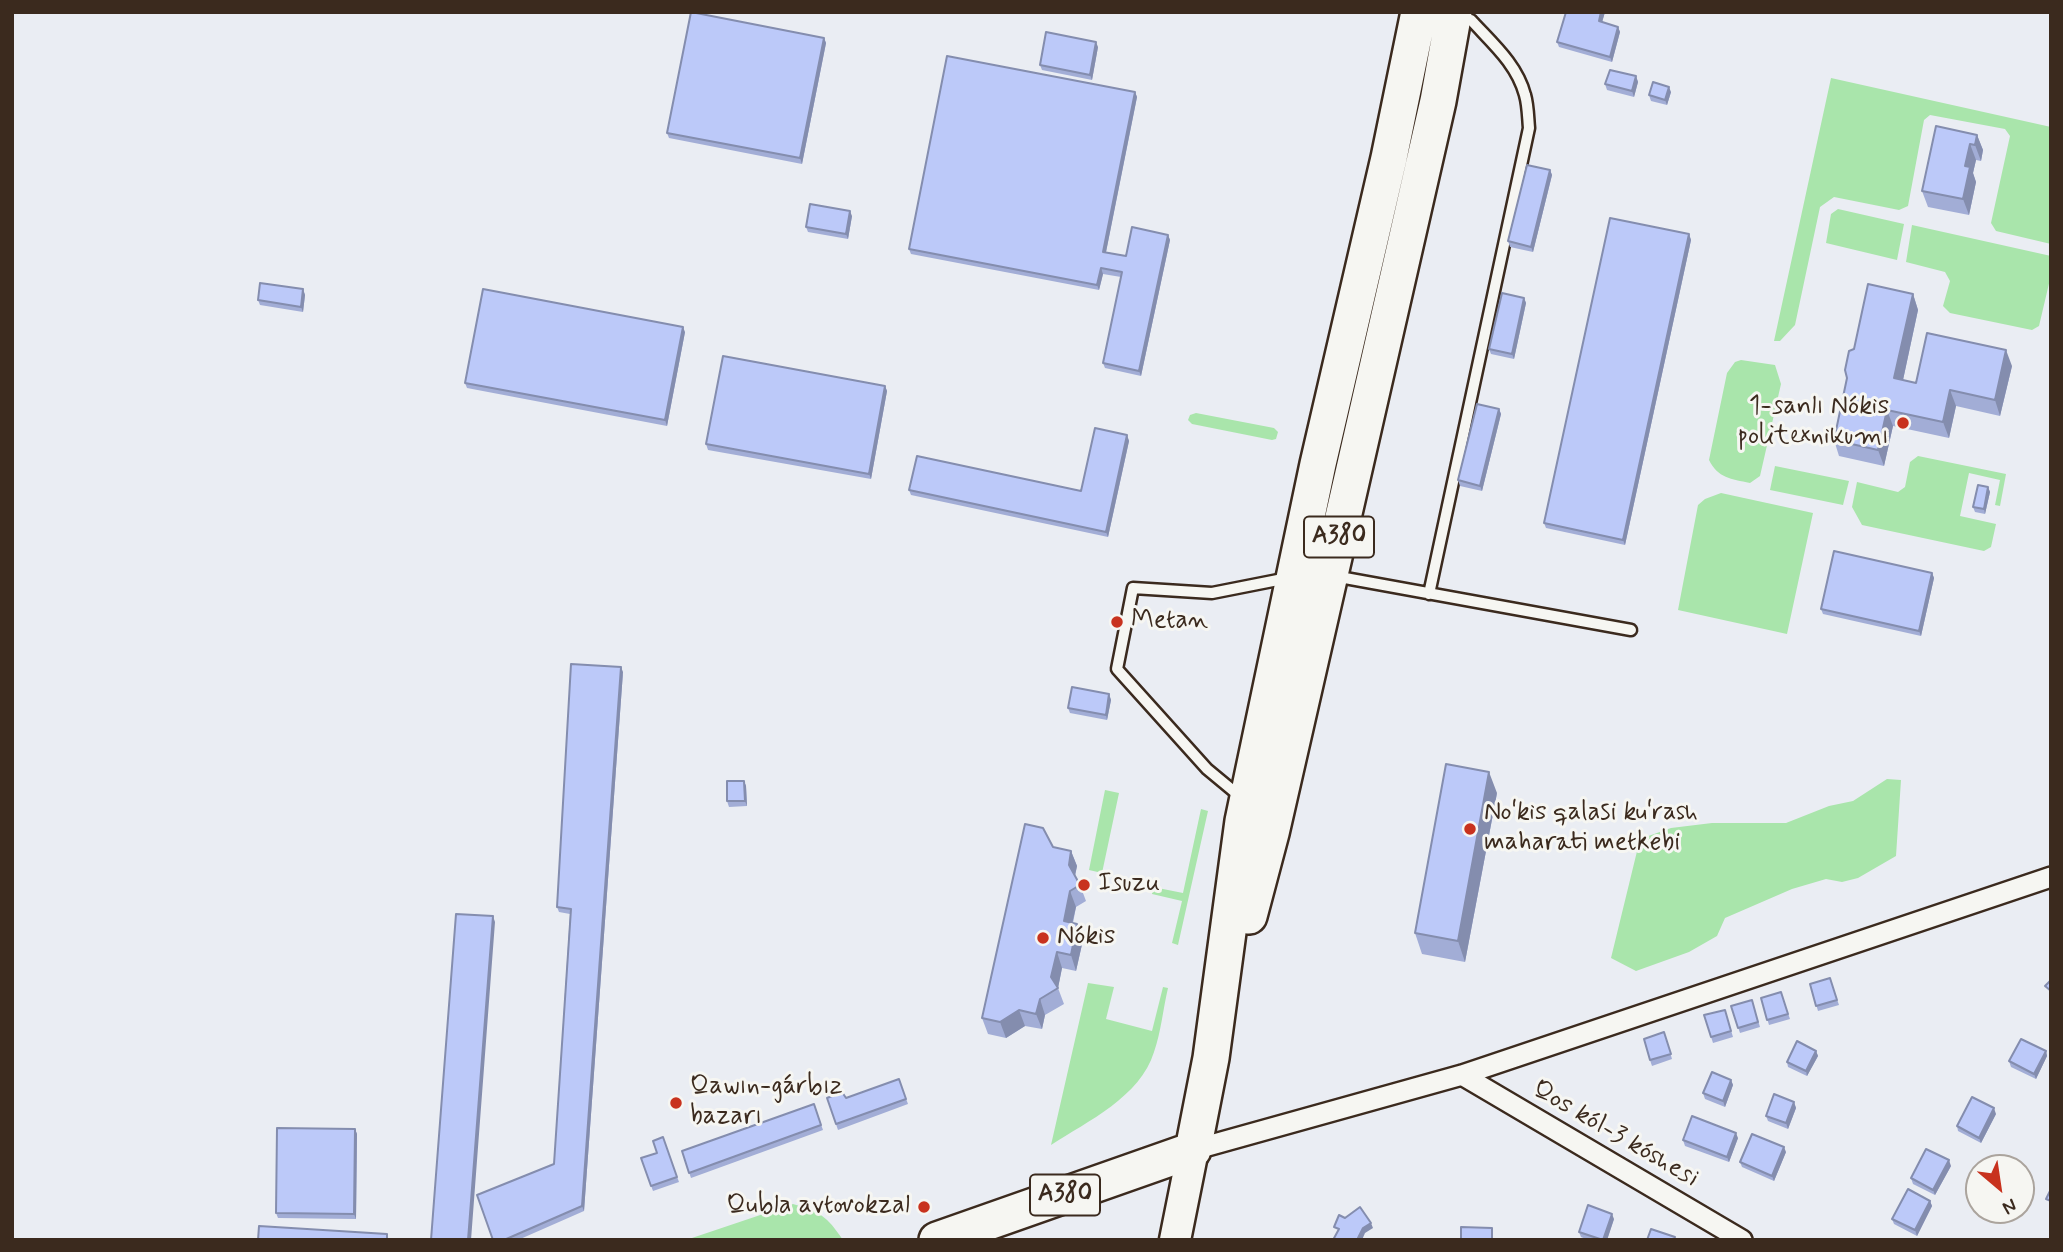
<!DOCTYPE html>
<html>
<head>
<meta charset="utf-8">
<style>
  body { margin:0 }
  #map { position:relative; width:2063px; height:1252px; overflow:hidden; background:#eaedf3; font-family:Mynerve,sans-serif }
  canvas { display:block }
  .frame { position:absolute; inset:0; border:14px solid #3b2a1e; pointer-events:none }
  .north { position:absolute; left:1965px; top:1154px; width:70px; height:70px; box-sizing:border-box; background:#f6f6f2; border:2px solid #aba49d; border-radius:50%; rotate:151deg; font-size:19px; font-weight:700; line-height:28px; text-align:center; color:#3b2a1e }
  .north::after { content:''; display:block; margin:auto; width:24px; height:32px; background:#c8321e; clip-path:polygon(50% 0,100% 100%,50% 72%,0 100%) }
</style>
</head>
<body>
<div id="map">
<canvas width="2063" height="1252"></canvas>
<div class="frame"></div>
<div class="north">N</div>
</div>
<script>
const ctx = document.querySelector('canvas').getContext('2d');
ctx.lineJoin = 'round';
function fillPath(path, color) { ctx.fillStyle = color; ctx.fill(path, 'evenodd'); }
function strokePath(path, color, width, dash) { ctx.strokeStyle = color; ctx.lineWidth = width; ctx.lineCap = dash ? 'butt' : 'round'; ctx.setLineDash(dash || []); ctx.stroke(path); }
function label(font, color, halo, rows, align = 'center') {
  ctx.font = font + ' Mynerve,sans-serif'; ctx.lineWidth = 6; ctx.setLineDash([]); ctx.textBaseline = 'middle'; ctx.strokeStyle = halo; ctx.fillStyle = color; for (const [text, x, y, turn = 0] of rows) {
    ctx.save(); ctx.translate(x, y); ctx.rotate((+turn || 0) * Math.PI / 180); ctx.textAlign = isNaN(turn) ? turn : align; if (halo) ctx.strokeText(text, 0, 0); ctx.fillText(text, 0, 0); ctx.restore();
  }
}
const green = new Path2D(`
  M1831,78L2051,127V244L1996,231L1991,223L2010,136L2005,129L1930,115L1924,120L1908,206L1899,210L1834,197L1820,207L1795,325L1780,341H1774Z
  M1838,209L1904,224L1897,260L1826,243L1831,214Z
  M1912,225L2051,256V275L2039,326L2032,330L1950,313L1943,306L1950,281L1945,272L1906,262Z
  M1741,360L1775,365L1781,384L1760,476L1750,483C1731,479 1718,478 1709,460L1727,373L1735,362Z
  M1196,413L1274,428L1278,432L1276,439L1272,440L1192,424L1188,420L1190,415Z
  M1918,456L2006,474L2000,506L1995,505L2000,480L1969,473L1960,516L1996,524L1991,547L1984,551L1862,525L1852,507L1857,482L1898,492L1905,487L1910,462Z
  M1775,466L1849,481L1843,505L1770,490Z
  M1721,493L1813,513L1787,634L1678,610L1698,505L1705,499Z
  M1887,779L1901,780L1896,856L1858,878L1842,882L1826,879L1792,889L1725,918L1717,936L1689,952L1636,971L1611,958L1640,839L1671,828L1712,823H1786L1829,806L1853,801Z
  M1105,790L1119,793L1102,873L1089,870Z
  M1201,809L1208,811L1178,945L1172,943L1182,901L1152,894L1153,887L1183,893Z
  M1088,983L1114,987L1106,1019L1152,1031L1163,987L1168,988C1163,1009 1161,1032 1154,1052C1140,1097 1088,1121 1051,1145Z
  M793,1204C821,1213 826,1215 843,1240H686Z`);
const lane = new Path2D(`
  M1334,576L1631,630
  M1429,594L1529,128C1528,117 1528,105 1525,95C1517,64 1492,43 1471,20
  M1242,798L1207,769L1117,669L1133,588L1212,593L1288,578`);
const street = new Path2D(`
  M1462,1075L1742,1240
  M1193,1150L1462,1075L2051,877`);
const primary = new Path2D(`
  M1175,1240L1193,1150`);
const highway = new Path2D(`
  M1249,916L1271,833L1438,101L1454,12
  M937,1240L1193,1150L1211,1058L1243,821L1318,464L1389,158L1419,12`);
const wall = new Path2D(`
  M1566,12H1605L1602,22L1618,27L1620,32L1612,62L1559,47L1557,42Z
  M824,38L826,43L802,164L669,138L667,133Z
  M1098,47L1092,80L1042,70L1040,65Z
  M1636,76L1638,82L1634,97L1607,90L1605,84Z
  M1135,92L1137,97L1106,252L1126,256L1168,235L1170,240L1141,376L1105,368L1103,363L1121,277L1103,274L1099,290L911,254L909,249Z
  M1671,92L1667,105L1651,101L1649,95Z
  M1977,135L1983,150L1981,161L1976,160L1973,173L1976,182L1969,215L1928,207L1922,191Z
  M1550,170L1552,175L1533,252L1510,247L1508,241Z
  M852,216L848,239L808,232L806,227Z
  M1689,234L1691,240L1625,545L1546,528L1544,523Z
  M303,289L305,295L303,312L260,305L258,300Z
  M1913,294L1918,310L1903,380L1916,383L2012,366L2000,416L1956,406L1949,438L1893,426L1884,466L1839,456L1834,440L1854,349Z
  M1524,298L1526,303L1514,359L1491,354L1489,349Z
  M685,332L667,426L467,388L465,383Z
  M885,386L887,391L871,479L708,450L706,444Z
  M1499,409L1501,414L1482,491L1460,486L1458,480Z
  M1127,435L1129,441L1108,537L911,495L909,490L1081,491Z
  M1988,487L1990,492L1985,514L1975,512L1973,507Z
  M1932,573L1934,578L1921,636L1823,614L1821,609Z
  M623,672L584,1211L518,1240H493L554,1164L570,914L559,912L557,907Z
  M1109,694L1111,700L1107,720L1070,713L1068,708Z
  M744,781L746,786L747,806L729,807L727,801Z
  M1497,793L1465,962L1422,954L1415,933Z
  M1053,847L1071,851L1077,866L1075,876L1080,885L1086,901L1076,907L1073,923L1083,940L1076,971L1062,968L1058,988L1064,1004L1045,1015L1042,1029L1025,1026L1006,1038L988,1034L982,1018Z
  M1830,978L1839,1005L1818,1011L1810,984Z
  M1781,992L1790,1019L1769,1025L1761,998Z
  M1752,1000L1760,1027L1740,1033L1731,1006Z
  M1725,1010L1733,1037L1713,1043L1704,1015Z
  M1664,1032L1672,1059L1652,1066L1650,1060Z
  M1816,1051L1818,1056L1807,1076L1788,1067L1787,1062Z
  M2046,1051L2047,1056L2036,1079L2011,1067L2009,1061Z
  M899,1079L908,1104L838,1130L827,1098H846Z
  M1731,1080L1733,1085L1725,1107L1705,1099L1703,1093Z
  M1794,1102L1796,1108L1788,1129L1768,1121L1766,1116Z
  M814,1104L823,1130L691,1178L682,1151Z
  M1996,1114L1981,1143L1958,1131L1957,1126Z
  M355,1129L357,1134L356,1219L278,1218L276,1213Z
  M663,1137L679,1182L653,1191L641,1158L657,1153Z
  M1738,1138L1729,1162L1685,1146L1683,1140Z
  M1786,1152L1774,1181L1742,1167L1740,1162Z
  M1951,1166L1935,1195L1913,1184L1911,1178Z
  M1930,1201L1932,1206L1917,1236L1894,1224L1892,1219Z
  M1614,1219L1607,1240H1588L1581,1237L1579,1232Z`);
const shadedWall = new Path2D(`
  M1601,12H1605L1601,26L1599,21Z
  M1618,27L1620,32L1612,62L1610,57Z
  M824,38L826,43L802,164L800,158Z
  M1096,42L1098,47L1092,80L1090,75Z
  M1636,76L1638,82L1634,97L1632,91Z
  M1669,87L1671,92L1667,105L1665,100Z
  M1135,92L1137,97L1105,257L1103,252Z
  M1977,135L1983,150L1981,161L1975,145Z
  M1970,144L1976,160L1973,173L1976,182L1969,215L1963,199L1965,166Z
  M1550,170L1552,175L1533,252L1531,247Z
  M850,211L852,216L848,239L846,234Z
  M1689,234L1691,240L1625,545L1623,540Z
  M1168,235L1170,240L1141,376L1139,371Z
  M1101,268L1103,274L1099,290L1097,285Z
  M303,289L305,295L303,312L301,307Z
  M1913,294L1918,310L1900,394L1894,378Z
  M1524,298L1526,303L1514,359L1512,354Z
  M683,327L685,332L667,426L665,420Z
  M2006,350L2012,366L2000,416L1995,400Z
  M885,386L887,391L871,479L869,474Z
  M1950,390L1956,406L1949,438L1943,422Z
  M1499,409L1501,414L1482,491L1480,486Z
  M1887,410L1893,426L1884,466L1878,450Z
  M1127,435L1129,441L1108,537L1106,532Z
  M1988,487L1990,492L1985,514L1984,509Z
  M1932,573L1934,578L1921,636L1919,631Z
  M621,667L623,672L584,1211L582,1206Z
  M1109,694L1111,700L1107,720L1106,715Z
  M1489,772L1497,793L1465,962L1458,941Z
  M744,781L746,786L747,806L745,801Z
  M1071,851L1077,866L1074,880L1069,865Z
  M1070,891L1076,907L1069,937L1064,921Z
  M493,916L495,922L471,1240H468Z
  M1077,924L1083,940L1076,971L1071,955Z
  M1057,952L1062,968L1058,988L1051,977Z
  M1040,999L1045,1015L1042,1029L1036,1014Z
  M1019,1010L1025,1026L1006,1038L1000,1022Z
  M1816,1051L1818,1056L1807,1076L1806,1071Z
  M2046,1051L2047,1056L2036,1079L2034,1074Z
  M1731,1080L1733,1085L1725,1107L1723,1101Z
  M1794,1102L1796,1108L1788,1129L1786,1123Z
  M1994,1108L1996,1114L1981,1143L1979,1138Z
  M355,1129L357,1134L356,1219L354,1214Z
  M1736,1133L1738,1138L1729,1162L1727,1157Z
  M1784,1147L1786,1152L1774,1181L1772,1176Z
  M1949,1160L1951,1166L1935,1195L1933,1190Z
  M1930,1201L1932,1206L1917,1236L1915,1230Z
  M1612,1214L1614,1219L1607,1240H1603Z
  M1371,1223L1373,1228L1365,1233L1362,1240H1357L1363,1228Z`);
const building = new Path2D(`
  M691,12L824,38L800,158L667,133Z
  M1566,12H1601L1599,21L1618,27L1610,57L1557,42Z
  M1046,32L1096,42L1090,75L1040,65Z
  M947,56L1135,92L1103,252L1126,256L1132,227L1168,235L1139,371L1103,363L1122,272L1101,268L1097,285L909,249Z
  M1610,70L1636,76L1632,91L1605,84Z
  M1653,82L1669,87L1665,100L1649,95Z
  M1936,126L1977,135L1975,145L1970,144L1965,166L1970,167L1963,199L1922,191Z
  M1527,165L1550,170L1531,247L1508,241Z
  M810,204L850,211L846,234L806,227Z
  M1610,218L1689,234L1623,540L1544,523Z
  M260,283L303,289L301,307L258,300Z
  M1868,284L1913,294L1894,378L1916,383L1927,333L2006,350L1995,400L1950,390L1943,422L1887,410L1878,450L1834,440L1847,378L1845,370L1849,351L1854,349Z
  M483,289L683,327L665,420L465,383Z
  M1502,293L1524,298L1512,354L1489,349Z
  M723,356L885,386L869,474L706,444Z
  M1477,404L1499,409L1480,486L1458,480Z
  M1095,428L1127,435L1106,532L909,490L917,456L1081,491Z
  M1978,485L1988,487L1984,509L1973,507Z
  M1834,551L1932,573L1919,631L1821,609Z
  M571,664L621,667L582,1206L504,1240H493L477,1195L554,1164L571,909L557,907Z
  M1072,687L1109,694L1106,715L1068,708Z
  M1446,764L1489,772L1458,941L1415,933Z
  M727,781H744L745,801H727Z
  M1025,824L1043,828L1053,847L1071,851L1069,865L1080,885L1070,891L1064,921L1077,924L1071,955L1057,952L1051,977L1058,988L1040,999L1036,1014L1019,1010L1000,1022L982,1018Z
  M456,914L493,916L468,1240H431Z
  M1830,978L1837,1000L1816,1006L1810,984Z
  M2051,980V991L2045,986Z
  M1781,992L1788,1014L1767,1020L1761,998Z
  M1752,1000L1758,1022L1738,1028L1731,1006Z
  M1725,1010L1731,1031L1711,1037L1704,1015Z
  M1664,1032L1671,1054L1650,1060L1644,1039Z
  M2021,1039L2046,1051L2034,1074L2009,1061Z
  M1797,1041L1816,1051L1806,1071L1787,1062Z
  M1712,1072L1731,1080L1723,1101L1703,1093Z
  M899,1079L906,1099L836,1124L827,1098L842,1092L846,1098Z
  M1774,1094L1794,1102L1786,1123L1766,1116Z
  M1972,1097L1994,1108L1979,1138L1957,1126Z
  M814,1104L821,1125L689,1173L682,1151Z
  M1692,1116L1736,1133L1727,1157L1683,1140Z
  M277,1128L355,1129L354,1214L276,1213Z
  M1752,1134L1784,1147L1772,1176L1740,1162Z
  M663,1137L677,1177L651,1186L641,1158L657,1153L653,1141Z
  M1926,1149L1949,1160L1933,1190L1911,1178Z
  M1908,1189L1930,1201L1915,1230L1892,1219Z
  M2051,1189V1201L2046,1199Z
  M1588,1205L1612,1214L1603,1240L1579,1232Z
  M1360,1207L1371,1223L1363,1228L1357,1240H1333L1339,1229L1334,1227L1339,1215L1345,1218Z
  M259,1226L387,1234V1240H258Z
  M1461,1227L1492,1228V1240H1461Z
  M1651,1229L1675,1237L1674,1240H1647Z`);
const markers = [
  [1903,423,7,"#c8321e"],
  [1117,622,7,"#c8321e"],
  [1470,829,7,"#c8321e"],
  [1084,885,7,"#c8321e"],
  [1043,938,7,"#c8321e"],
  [676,1103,7,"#c8321e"],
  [924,1207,7,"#c8321e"]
];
const shields = [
  [1339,537,70],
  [1065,1195,70]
];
const shieldNames = [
  ["A380",1339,537],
  ["A380",1065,1195]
];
const poiNames = [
  ["1-sanlı Nókis",1889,408,"right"],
  ["politexnikumı",1889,438,"right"],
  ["Metan",1131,622],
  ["Noʻkis qalasi kuʻrash",1484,814],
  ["maharati metkebi",1484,844],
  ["Isuzu",1098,885],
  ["Nókis",1057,938],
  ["Qawın-ǵarbız",690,1088],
  ["bazarı",690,1118],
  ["Qubla avtovokzal",910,1207,"right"]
];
const streetNames = [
  ["Qos kól-3 kóshesi",1615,1135,30]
];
fillPath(green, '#a9e5ab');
strokePath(lane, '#3b2a1e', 15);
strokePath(street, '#3b2a1e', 24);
strokePath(primary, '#3b2a1e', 35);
strokePath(highway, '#3b2a1e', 40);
strokePath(lane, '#f6f6f2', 10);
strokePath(street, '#f6f6f2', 19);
strokePath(primary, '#f6f6f2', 30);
strokePath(highway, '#f6f6f2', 35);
fillPath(wall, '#a2add6');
fillPath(shadedWall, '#848dae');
fillPath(building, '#bcc9f9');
strokePath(building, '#848dae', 2);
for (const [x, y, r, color] of markers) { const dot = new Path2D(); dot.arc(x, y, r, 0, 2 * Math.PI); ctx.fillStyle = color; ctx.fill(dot); strokePath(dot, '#f6f6f2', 2.5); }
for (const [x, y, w] of shields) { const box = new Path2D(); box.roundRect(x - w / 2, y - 20.5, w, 41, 5); ctx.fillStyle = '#f6f6f2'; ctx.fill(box); strokePath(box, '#3b2a1e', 2); }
label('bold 24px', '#3b2a1e', null, shieldNames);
label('26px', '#3b2a1e', '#f6f6f2', poiNames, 'left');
label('26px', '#3b2a1e', '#f6f6f2', streetNames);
</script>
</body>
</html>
